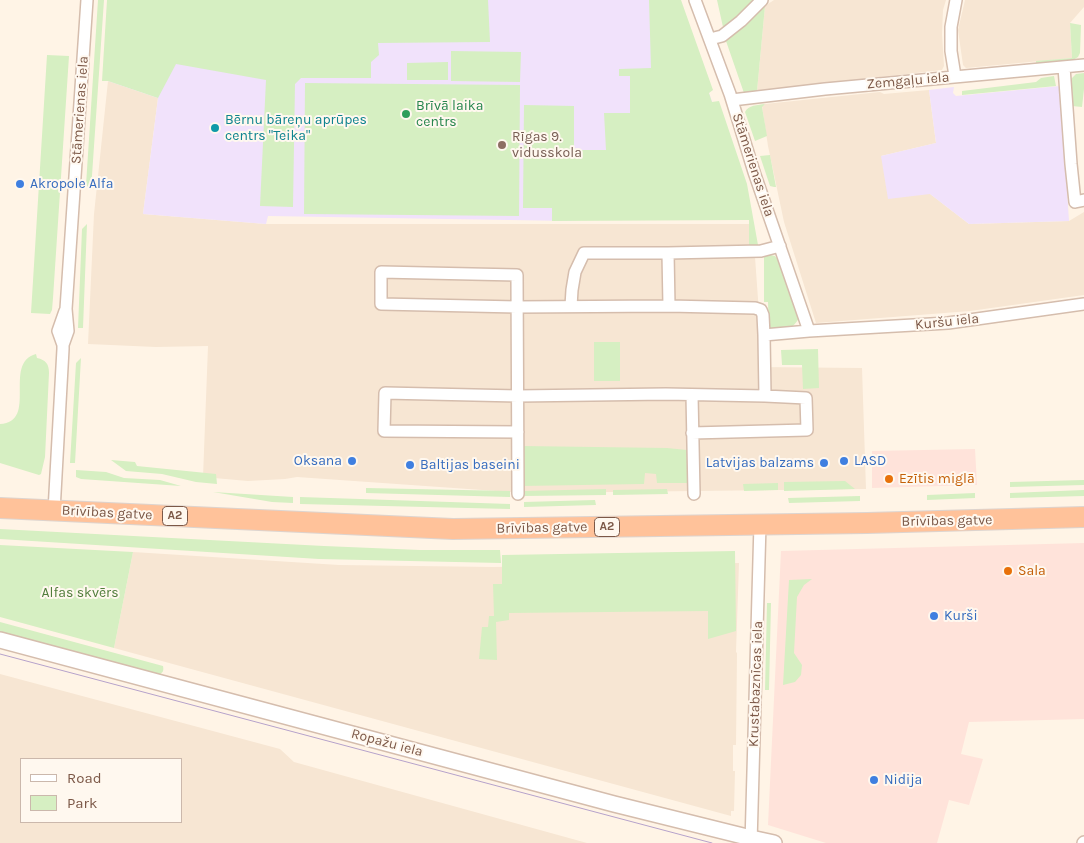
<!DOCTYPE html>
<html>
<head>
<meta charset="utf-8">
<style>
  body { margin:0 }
  #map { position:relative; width:1084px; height:843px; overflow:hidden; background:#fff4e6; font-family:Karla,sans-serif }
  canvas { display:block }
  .legend { position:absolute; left:20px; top:758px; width:162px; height:65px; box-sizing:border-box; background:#fff8ef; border:1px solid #cbb8ac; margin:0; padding:6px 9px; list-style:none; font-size:15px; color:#7c5847 }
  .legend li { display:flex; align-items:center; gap:10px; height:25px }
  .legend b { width:25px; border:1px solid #cbb8ac }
</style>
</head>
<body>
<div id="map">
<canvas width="1084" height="843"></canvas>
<ul class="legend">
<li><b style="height:6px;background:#fff"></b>Road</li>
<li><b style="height:14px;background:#d6efc2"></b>Park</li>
</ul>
</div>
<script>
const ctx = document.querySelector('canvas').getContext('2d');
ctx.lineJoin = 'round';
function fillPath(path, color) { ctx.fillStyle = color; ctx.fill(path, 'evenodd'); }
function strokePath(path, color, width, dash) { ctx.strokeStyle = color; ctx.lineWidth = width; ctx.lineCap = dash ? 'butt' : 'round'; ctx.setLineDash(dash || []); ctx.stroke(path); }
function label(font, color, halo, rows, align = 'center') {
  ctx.font = font + ' Karla,sans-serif'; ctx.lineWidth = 4; ctx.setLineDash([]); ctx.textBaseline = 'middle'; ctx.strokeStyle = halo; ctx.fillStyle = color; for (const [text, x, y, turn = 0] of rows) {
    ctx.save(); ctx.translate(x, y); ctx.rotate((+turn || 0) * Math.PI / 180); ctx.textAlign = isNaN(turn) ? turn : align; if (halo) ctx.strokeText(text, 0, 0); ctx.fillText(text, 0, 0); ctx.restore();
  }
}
const residential = new Path2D(`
  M774,0H946L943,10L942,34L944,66L942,70L757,91L765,6Z
  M965,0H1084V7L1070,23L1072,58L966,68L963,65L958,30Z
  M108,81L158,98L143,214L266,224H751L754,243L759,313L758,367L862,368L866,489L525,493L297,477L285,479L248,481L203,477L208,346L156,347L88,344L94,214Z
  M929,90L936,143L881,156L969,224L1069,221L1084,212V295L970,311L816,323L784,222L768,146L762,106L765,104L880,92L884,94Z
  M133,552L339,565L493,567L739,563L736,652L737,653L736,745H733V771H735L734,811H731V816L114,648Z
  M0,674L280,749L294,762L587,843H0ZM21,759H181V822H21Z`);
const commercial = new Path2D(`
  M975,449L977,485L872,488V451Z
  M1084,543V719L969,722L961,754L983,759L969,805L949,800L937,843H826L768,825L781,551Z`);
const education = new Path2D(`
  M112,0H678L709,93L743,187L569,221L268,216L266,224L143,214L158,98L108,81Z
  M1060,86L1069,221L969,224L930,194L888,199L881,156L936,143L929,90L954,87L953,93L956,96Z`);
const green = new Path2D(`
  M98,0H104L91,190L86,185Z
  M107,0H488L490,42L378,43L379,55L371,62V78H301L295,84L293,207L260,206L266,80L176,64L158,98L108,81H102Z
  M649,0H681L713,90L709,93L712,102L719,101L747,184L758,245H749V220L552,221V208H523L524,105L574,106V150H606L604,113H630V76H619V69L651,68Z
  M717,0H754L729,25L723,27Z
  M765,6L757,91L783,88V90L744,93L726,41Z
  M1070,23L1081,25L1080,53L1078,57L1073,60L1036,64V61L1072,58Z
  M451,51L521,52L520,82L451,81Z
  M47,55L69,56L53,298L52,310L50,314L31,313Z
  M448,62V80H407V63Z
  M1084,73V89L1082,107L1072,106L1071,79L1076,74Z
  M1054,76L1056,86L962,95V91L1036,82L1041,78Z
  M305,83L520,85L519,216L304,214Z
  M765,104L762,107L767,136L755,141L745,112C748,105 758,105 765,104Z
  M770,155L776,187H774L770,186L760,156Z
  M87,224L83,328H78L82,229Z
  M766,254L775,256L778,260L799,318C791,332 784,330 769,331L768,302H764V257Z
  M594,342H620V381H594Z
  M818,349L819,388L803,389L802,365H782L781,350Z
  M36,354L37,358C46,360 49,364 49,373L45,457L41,474L39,475L0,463V424C39,422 2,363 36,354Z
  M81,358L75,463H70L76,363Z
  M523,446L667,448L687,450L688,483H657L656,474L645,473L644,484L521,486Z
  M111,460L135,462L137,466L216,474L217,484L196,482L162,474L126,471Z
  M76,470L106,472L124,478L160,480L181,486L81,479L76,477Z
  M1084,480V485L1010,487V482Z
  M845,481L855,489L784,491V482Z
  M778,483V490L744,491L743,484Z
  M366,488L510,491V497L366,493Z
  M606,489V495L524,496V491Z
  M667,489L668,494L613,495V490Z
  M1084,490V496L1010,498V493Z
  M213,492L293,497V503L272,502Z
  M975,493V498L927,500V495Z
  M860,496V501L789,503L788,498Z
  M300,497L510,504V509L300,504Z
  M595,500L596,505L524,507V502Z
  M0,529L324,546L420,550H500L501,563L319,559L0,539Z
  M0,545L133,552L114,648L0,617Z
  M735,551L736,631L708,639V611L509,613V620L496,622L497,660L479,659L482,627H488L489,616H494L493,584H502V555Z
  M812,579L804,585L797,597L794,653L802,665L801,675L795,682L783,685L789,580Z
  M767,603H771L769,690H765Z
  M0,622L163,666C164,671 163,673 158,675L0,632Z`);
const minor = new Path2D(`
  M695,0L730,94L754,172L809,331
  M710,39L722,36L741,21L762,0
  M1064,67L1071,164L1075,202L1084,200
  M955,76L951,51V27L956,0
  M732,100L825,89L1084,65
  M571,306L572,290L575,272L584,253H668
  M764,335L809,331L948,323L1084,304
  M63,345L68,331L66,309L87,0
  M692,395L694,494
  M518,432L384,431L385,393L518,396L666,394L765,396L764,335L763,315L761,310L755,308L669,306L668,253L761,251L780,246
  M692,433L807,430L806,398L765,396
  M518,494C517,421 518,348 517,275L381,272V304L517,307L669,306
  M54,511L63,349V345L58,331L65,311
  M751,843L760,524
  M1083,843L1084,842`);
const tertiary = new Path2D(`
  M0,640L614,804L751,838L774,843`);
const trunk = new Path2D(`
  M0,508L453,529L867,523L1084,517`);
const tram = new Path2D(`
  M0,654L712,843`);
const markers = [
  [406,114,5,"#2e9e5b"],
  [215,128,5,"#0f9aa8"],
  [502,145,5,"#8d6e63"],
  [20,184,5,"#3f7fe0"],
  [352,461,5,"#3f7fe0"],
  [844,461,5,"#3f7fe0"],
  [824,463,5,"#3f7fe0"],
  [410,465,5,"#3f7fe0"],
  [889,479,5,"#e8710a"],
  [1008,571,5,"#e8710a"],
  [934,616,5,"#3f7fe0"],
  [874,780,5,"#3f7fe0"]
];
const shields = [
  [175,516,25],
  [607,527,25]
];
const shieldNames = [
  ["A2",175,516],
  ["A2",607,527]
];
const streetNames = [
  ["Zemgaļu iela",908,81,-5],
  ["Stāmerienas iela",80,110,-86],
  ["Stāmerienas iela",753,165,72],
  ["Kuršu iela",947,322,-6],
  ["Brīvības gatve",107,513,3],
  ["Brīvības gatve",947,521,-1],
  ["Brīvības gatve",542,528,-1],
  ["Krustabaznīcas iela",756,684,-88],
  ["Ropažu iela",387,743,15]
];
const leisureNames = [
  ["Brīvā laika",416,106],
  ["centrs",416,122]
];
const cultureNames = [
  ["Bērnu bāreņu aprūpes",225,120],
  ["centrs \"Teika\"",225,136]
];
const educationNames = [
  ["Rīgas 9.",512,137],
  ["vidusskola",512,153]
];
const shopNames = [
  ["Akropole Alfa",30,184],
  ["Oksana",342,461,"right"],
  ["LASD",854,461],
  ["Latvijas balzams",814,463,"right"],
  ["Baltijas baseini",420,465],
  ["Kurši",944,616],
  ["Nidija",884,780]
];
const foodNames = [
  ["Ezītis miglā",899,479],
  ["Sala",1018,571]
];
const parkNames = [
  ["Alfas skvērs",80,593]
];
fillPath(residential, '#f7e6d3');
fillPath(commercial, '#ffe3da');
fillPath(education, '#f1e2fb');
fillPath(green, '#d6efc2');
strokePath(minor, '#d5bdad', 14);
strokePath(tertiary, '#d5bdad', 18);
strokePath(trunk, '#ddd4cf', 22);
strokePath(minor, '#fff', 11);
strokePath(tertiary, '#fff', 15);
strokePath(trunk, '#ffc29a', 20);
strokePath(tram, '#b6a2cb', 1);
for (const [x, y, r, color] of markers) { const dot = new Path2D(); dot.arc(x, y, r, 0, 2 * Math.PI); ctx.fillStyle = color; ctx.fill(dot); strokePath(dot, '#fff8ef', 2); }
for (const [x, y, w] of shields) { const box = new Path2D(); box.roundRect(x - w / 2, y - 9.5, w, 19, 4); ctx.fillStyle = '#fff8ef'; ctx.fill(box); strokePath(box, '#7c5847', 1); }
label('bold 12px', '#7c5847', null, shieldNames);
label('14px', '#7c5847', '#fff8ef', streetNames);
label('14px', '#27864d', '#fff8ef', leisureNames, 'left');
label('14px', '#0d838f', '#fff8ef', cultureNames, 'left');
label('14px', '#785e54', '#fff8ef', educationNames, 'left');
label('14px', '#366cbe', '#fff8ef', shopNames, 'left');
label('14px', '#c56008', '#fff8ef', foodNames, 'left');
label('14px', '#517d3b', '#fff8ef', parkNames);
</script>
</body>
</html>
